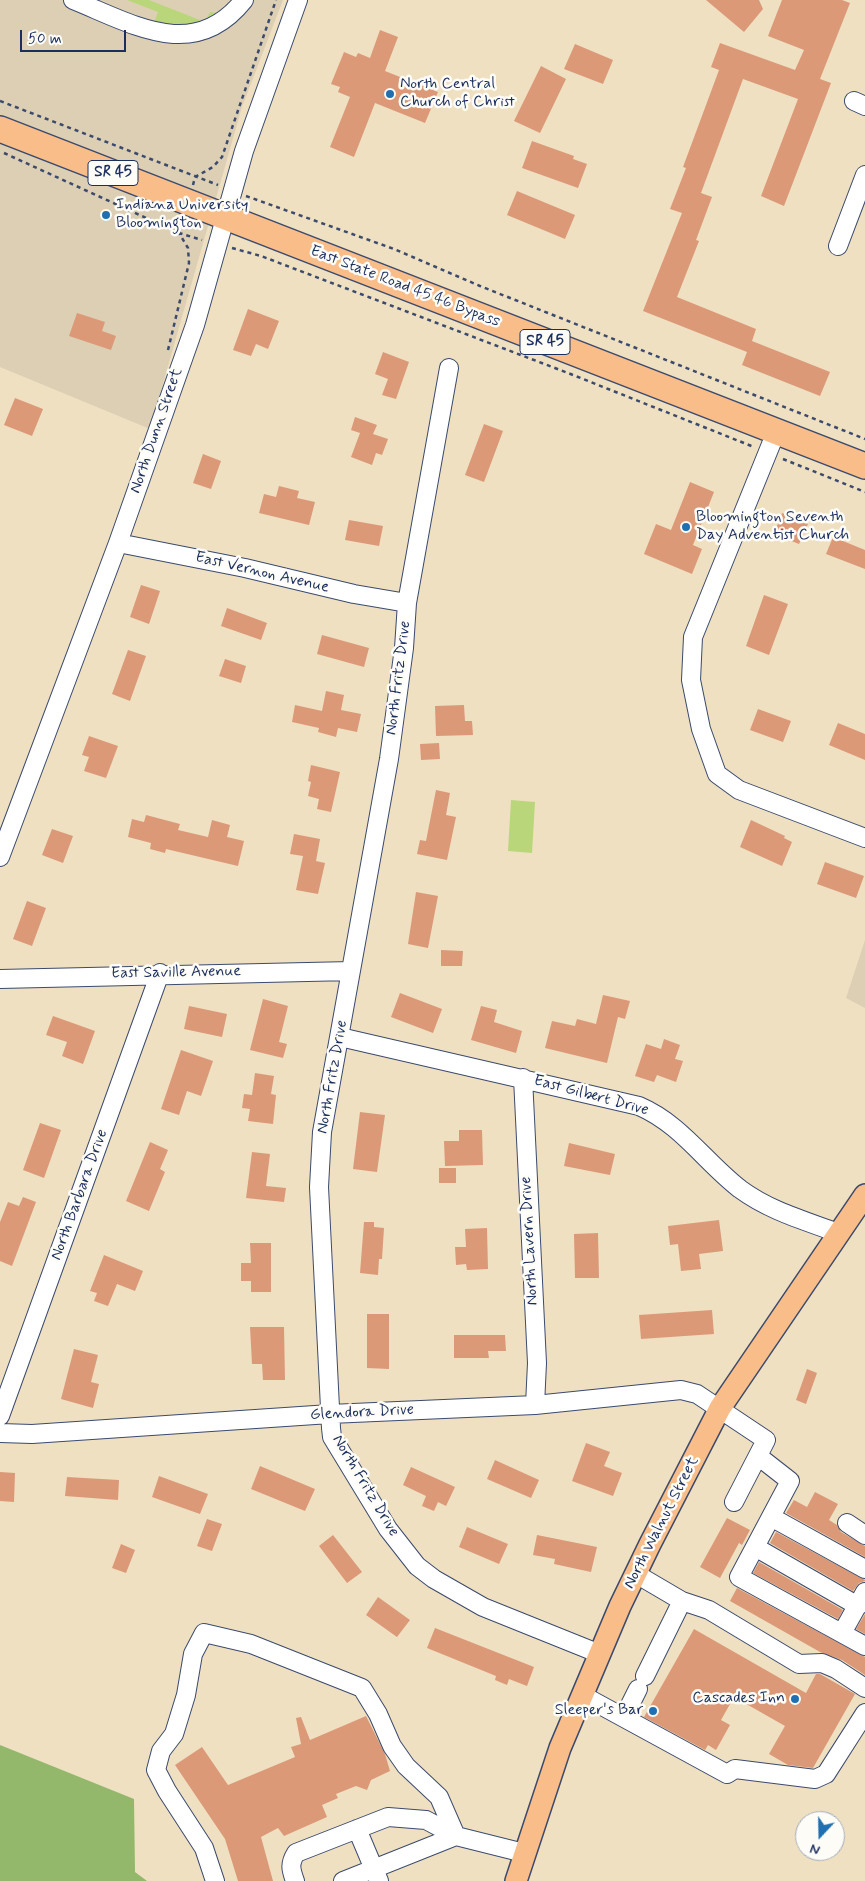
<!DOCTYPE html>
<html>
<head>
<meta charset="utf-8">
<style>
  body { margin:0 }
  #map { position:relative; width:865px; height:1881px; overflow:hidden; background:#efe0c2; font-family:Mynerve,sans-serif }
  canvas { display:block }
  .north { position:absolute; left:795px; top:1811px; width:50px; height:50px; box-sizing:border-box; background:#fdfcf7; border:1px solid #a3aaba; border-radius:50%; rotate:201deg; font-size:14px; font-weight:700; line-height:20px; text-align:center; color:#1b2f5e }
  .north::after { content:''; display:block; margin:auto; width:18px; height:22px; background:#1f6fb2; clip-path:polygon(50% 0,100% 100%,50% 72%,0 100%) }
  .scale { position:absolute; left:20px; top:30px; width:106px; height:22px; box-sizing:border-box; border:2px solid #1b2f5e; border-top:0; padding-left:6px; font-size:15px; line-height:18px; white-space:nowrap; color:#1b2f5e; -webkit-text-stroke:4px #fdfcf7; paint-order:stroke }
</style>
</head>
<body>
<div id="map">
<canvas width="865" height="1881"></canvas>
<div class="north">N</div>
<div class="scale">50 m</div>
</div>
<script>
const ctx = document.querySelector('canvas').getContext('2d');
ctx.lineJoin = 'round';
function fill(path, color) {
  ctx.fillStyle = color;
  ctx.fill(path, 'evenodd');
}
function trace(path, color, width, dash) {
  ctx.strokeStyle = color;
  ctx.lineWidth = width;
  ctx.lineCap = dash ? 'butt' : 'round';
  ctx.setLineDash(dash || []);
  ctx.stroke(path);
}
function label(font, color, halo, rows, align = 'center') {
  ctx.font = font + ' Mynerve,sans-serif';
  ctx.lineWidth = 5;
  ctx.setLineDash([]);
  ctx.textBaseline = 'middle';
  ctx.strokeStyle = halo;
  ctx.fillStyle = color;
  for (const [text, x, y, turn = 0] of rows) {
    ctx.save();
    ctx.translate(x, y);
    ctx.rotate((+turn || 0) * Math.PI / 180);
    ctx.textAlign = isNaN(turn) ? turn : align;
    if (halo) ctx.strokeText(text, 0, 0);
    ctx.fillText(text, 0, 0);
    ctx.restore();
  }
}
fill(new Path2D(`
  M0,0H283L242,107L150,429L0,367Z
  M865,940V1008L846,998Z`), '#ddcfb4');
fill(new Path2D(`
  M127,0H149L205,22L210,12L217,13L219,16C209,32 169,29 154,23L158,12Z
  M511,800L535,802L532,853L508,851Z`), '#bad67b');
fill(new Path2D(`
  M0,1745L134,1799L135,1872L147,1881H0Z`), '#93b76b');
fill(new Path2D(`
  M706,0H759L763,9L744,32Z
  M782,0H842L850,3L820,79L831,83L784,206L761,196L798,99L743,79L701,193L712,197L696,240L699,241L677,297L756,329L752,341L830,372L820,396L742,365L747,352L643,311L682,213L670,209L686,168L683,167L719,70L711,67L720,43L795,70L804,50L768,36Z
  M380,30L398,37L385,71L438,92L425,123L375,103L354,157L330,147L350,97L338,92L340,87L331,84L344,52L356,57L358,53L370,58Z
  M575,44L613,60L603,84L564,69Z
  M541,66L566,79L540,133L514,121Z
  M532,141L574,156L573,159L587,164L578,188L522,168Z
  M517,191L575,215L565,239L507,215Z
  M248,309L279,321L268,349L256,344L251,356L233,350Z
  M77,313L105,322L102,331L116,336L111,350L69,336Z
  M383,352L409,362L396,399L382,395L388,379L375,374Z
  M15,398L43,409L32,436L4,425Z
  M355,417L377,425L373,434L388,439L382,455L376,453L372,465L351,457L360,433L351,430Z
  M484,424L503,431L484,482L465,475Z
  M203,454L221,461L211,489L193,483Z
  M690,482L714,492L693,545L702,549L692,574L644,554L656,524L671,530Z
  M279,486L299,491L297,498L315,502L309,525L259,513L264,494L276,497Z
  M782,513L808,524L799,544L774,534Z
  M349,520L383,526L379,546L345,540Z
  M833,537L865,550V569L826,554Z
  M141,585L160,591L149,624L130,617Z
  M764,595L788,604L769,655L746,646Z
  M227,608L267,623L261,640L221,626Z
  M322,635L369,648L364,667L317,654Z
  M128,650L146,656L130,701L112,694Z
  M225,659L246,666L241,683L219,676Z
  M326,691L344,695L341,710L361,714L357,732L338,728L336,737L318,732L319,728L292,722L295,705L322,711Z
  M464,705L465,721H472L473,735L436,736L435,706Z
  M758,709L791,721L783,742L750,730Z
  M838,723L865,734V760L829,745Z
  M89,736L118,746L106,778L84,771L89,757L82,755Z
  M439,743L440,759L421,760L420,744Z
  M311,765L340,772L331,812L317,809L319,799L308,796L311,782L308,781Z
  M436,790L450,793L446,815L456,817L447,860L417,854L420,840L426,841Z
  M146,815L180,824L178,830L208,837L212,820L230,825L227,837L244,841L238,866L166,849L165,853L150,849L151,843L128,837L132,819L144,822Z
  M751,820L785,836L784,838L792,842L782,866L740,847Z
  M52,829L73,836L63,863L42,855Z
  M294,834L320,839L316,861L325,863L318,894L296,890L303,856L290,854Z
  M825,862L864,876L856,898L817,884Z
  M416,892L438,896L428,948L408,944Z
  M27,901L46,908L32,946L13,939Z
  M441,950L463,951L462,966H441Z
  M400,993L442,1009L433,1033L391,1017Z
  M603,995L630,1001L625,1019L618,1017L607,1063L545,1048L552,1021L575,1026L577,1019L596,1024Z
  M263,999L288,1006L279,1042L287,1044L283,1058L250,1050Z
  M189,1006L227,1014L222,1037L184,1029Z
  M481,1006L497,1010L494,1022L522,1031L516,1053L471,1040Z
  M53,1016L95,1031L83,1064L62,1056L67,1042L46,1035Z
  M664,1039L680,1045L675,1059L683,1061L676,1082L657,1075L654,1082L635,1076L646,1044L661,1049Z
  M181,1050L213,1061L201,1096L187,1091L179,1115L161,1109Z
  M255,1073L274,1076L271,1094L276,1095L273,1124L248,1121L250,1109L242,1108L244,1094L252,1095Z
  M360,1112L385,1115L377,1172L353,1169Z
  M40,1123L61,1130L44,1178L23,1170Z
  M459,1130H482L483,1165L445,1166L444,1141H459Z
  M150,1142L168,1150L160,1169L165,1172L149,1211L126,1201Z
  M569,1143L615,1154L610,1175L564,1166Z
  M252,1152L270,1154L266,1186L286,1188L284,1202L246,1198Z
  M439,1168H456V1183H439Z
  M23,1197L36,1202L12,1266L0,1261V1222L8,1202L19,1206Z
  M719,1220L723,1251L699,1254L701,1269L681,1271L678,1244L670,1245L668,1226Z
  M364,1222H374V1227L384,1228L382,1259H379L378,1275L360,1273Z
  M487,1228L488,1269L467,1270L466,1264L456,1265L455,1247H466L465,1229Z
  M598,1233L599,1278H575L574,1234Z
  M250,1243H271V1292H251V1281H241V1263H251Z
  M104,1255L143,1271L135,1291L117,1284L108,1306L94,1301L97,1293L90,1291Z
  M712,1310L714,1334L641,1339L639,1315Z
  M367,1314H389V1369L367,1368Z
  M250,1327H284L285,1380H263L262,1364H252Z
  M454,1335H505L506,1351H488L489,1358H454Z
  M74,1349L98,1355L91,1382L99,1384L93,1408L61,1399Z
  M807,1369L817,1373L806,1404L796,1400Z
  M586,1443L610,1452L604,1466L622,1473L613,1496L572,1481Z
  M495,1460L539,1480L531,1498L487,1479Z
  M260,1466L315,1489L305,1511L251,1489Z
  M411,1467L455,1487L446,1506L438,1502L434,1511L422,1506L426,1496L403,1485Z
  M0,1472L15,1473L14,1502L0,1501Z
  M159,1476L208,1494L200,1514L152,1497Z
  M67,1477L119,1480L118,1500L65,1496Z
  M815,1492L838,1504L829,1520L837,1525L841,1532L865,1546V1557L786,1513L794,1500L807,1507Z
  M727,1518L750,1530L742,1545L739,1543L720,1578L700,1567Z
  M207,1519L222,1524L212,1551L197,1546Z
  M467,1527L508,1544L499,1564L459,1547Z
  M776,1532L865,1580V1581L859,1583L853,1591L770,1543Z
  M333,1535L362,1572L347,1583L319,1546Z
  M537,1535L597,1547L591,1572L554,1564L555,1559L533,1555Z
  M121,1544L135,1550L126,1573L112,1568Z
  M759,1562L843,1610L838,1619L753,1573Z
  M737,1588L865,1657V1675L842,1660L820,1652L730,1601Z
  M378,1597L410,1620L397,1637L366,1615Z
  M865,1614V1634L856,1629Z
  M435,1628L534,1667L527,1686L509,1679L507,1685L495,1680L496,1676L427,1648Z
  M694,1629L806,1693L816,1674H820L855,1694L813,1768L788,1765L769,1754L785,1726L734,1697L721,1720L730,1725L716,1750L708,1745L705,1750L644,1717Z
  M366,1716L385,1754L390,1771L371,1780L367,1790L356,1786L336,1794L338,1798L322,1805L327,1817L284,1836L278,1828L261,1837L273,1881H238L225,1839L175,1765L202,1747L228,1785L295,1757L291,1747L301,1744L296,1718L301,1717L310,1740Z`), '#db9978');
const minor = new Path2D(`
  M73,0C133,24 194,63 244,0
  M854,101L865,106
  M838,246L865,175
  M449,368L407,603L404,648L389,759L322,1132L319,1187L331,1428L332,1437L388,1529L417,1566L434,1579L483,1607L600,1654
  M776,432L693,637L691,680L701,729L717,774L739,790L865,838
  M118,543L245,568L354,594L407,603
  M0,857L118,543L195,325L244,151L298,0
  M0,979L351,971
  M340,1037L639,1106C681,1124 705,1162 740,1189C770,1211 803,1220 838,1233
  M523,1078L537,1363L535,1405
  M0,1416L160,973
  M0,1433L32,1434L330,1414L535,1405L681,1390L697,1394L766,1440L734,1502
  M758,1456L790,1481L739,1577L865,1646
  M771,1517L865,1569
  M847,1523L865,1535
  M755,1547L858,1606
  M636,1574L682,1601L709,1610L799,1664L822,1663L836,1669L865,1688
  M842,1633L865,1592
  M645,1676L682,1601
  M582,1695L727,1774L735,1769L815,1779L826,1774L865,1713
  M624,1717L638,1689
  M357,1829L379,1881
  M215,1881L204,1848L167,1791L156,1770L161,1751L174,1734L186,1695L193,1654L204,1633L251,1644L362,1688L378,1714L392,1746L406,1766L439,1797L456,1836L343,1881
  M295,1881C291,1870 289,1864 296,1853L388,1817L426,1820L456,1836L524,1853`);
const major = new Path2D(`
  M516,1881L560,1748L620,1606L650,1544L720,1408L865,1195`);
const highway = new Path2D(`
  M0,129L865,466`);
trace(minor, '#3b4a6d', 20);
trace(major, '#3b4a6d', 24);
trace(highway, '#3b4a6d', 28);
trace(new Path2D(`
  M0,101L218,185
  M4,153L179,233L202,240
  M193,185L195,177L213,167L222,157L276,0
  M246,196L394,249L480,286L865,439
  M232,248L261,256L568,373L754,447
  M168,350L189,263L188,248L179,233L182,221
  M783,459L865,492`), '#3b4a6d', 2.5, [4, 4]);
trace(minor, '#fff', 18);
trace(major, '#f8bd88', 21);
trace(highway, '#f8bd88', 25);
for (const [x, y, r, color] of [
  [390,94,5,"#1f6fb2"],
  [106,215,5,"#1f6fb2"],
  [686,527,5,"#1f6fb2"],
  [795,1699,5,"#1f6fb2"],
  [653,1711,5,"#1f6fb2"]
]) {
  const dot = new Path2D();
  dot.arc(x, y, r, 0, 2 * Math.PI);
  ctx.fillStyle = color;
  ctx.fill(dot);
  trace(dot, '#fdfcf7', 2);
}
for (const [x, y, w] of [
  [113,173,50],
  [545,342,50]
]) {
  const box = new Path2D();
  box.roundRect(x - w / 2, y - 12.5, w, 25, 4);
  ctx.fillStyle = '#fdfcf7';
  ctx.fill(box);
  trace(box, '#1b2f5e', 1);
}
label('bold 15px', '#1b2f5e', null, [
  ["SR 45",113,173],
  ["SR 45",545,342]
]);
label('16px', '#1b2f5e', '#fdfcf7', [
  ["North Central",400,85],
  ["Church of Christ",400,103],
  ["Indiana University",116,206],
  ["Bloomington",116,224],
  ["Bloomington Seventh",696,518],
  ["Day Adventist Church",696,536],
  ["Cascades Inn",785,1699,"right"],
  ["Sleeper's Bar",643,1711,"right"]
], 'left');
label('16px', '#1b2f5e', '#fdfcf7', [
  ["East State Road 45 46 Bypass",405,287,21],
  ["North Dunn Street",157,431,-71],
  ["East Vernon Avenue",262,573,13],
  ["North Fritz Drive",399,678,-83],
  ["East Saville Avenue",176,973,-1],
  ["North Fritz Drive",333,1077,-80],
  ["East Gilbert Drive",591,1096,15],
  ["North Barbara Drive",80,1195,-70],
  ["North Lavern Drive",530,1241,-93],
  ["Glendora Drive",362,1413,-3],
  ["North Fritz Drive",365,1486,59],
  ["North Walnut Street",662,1523,-63]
]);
</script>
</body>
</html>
